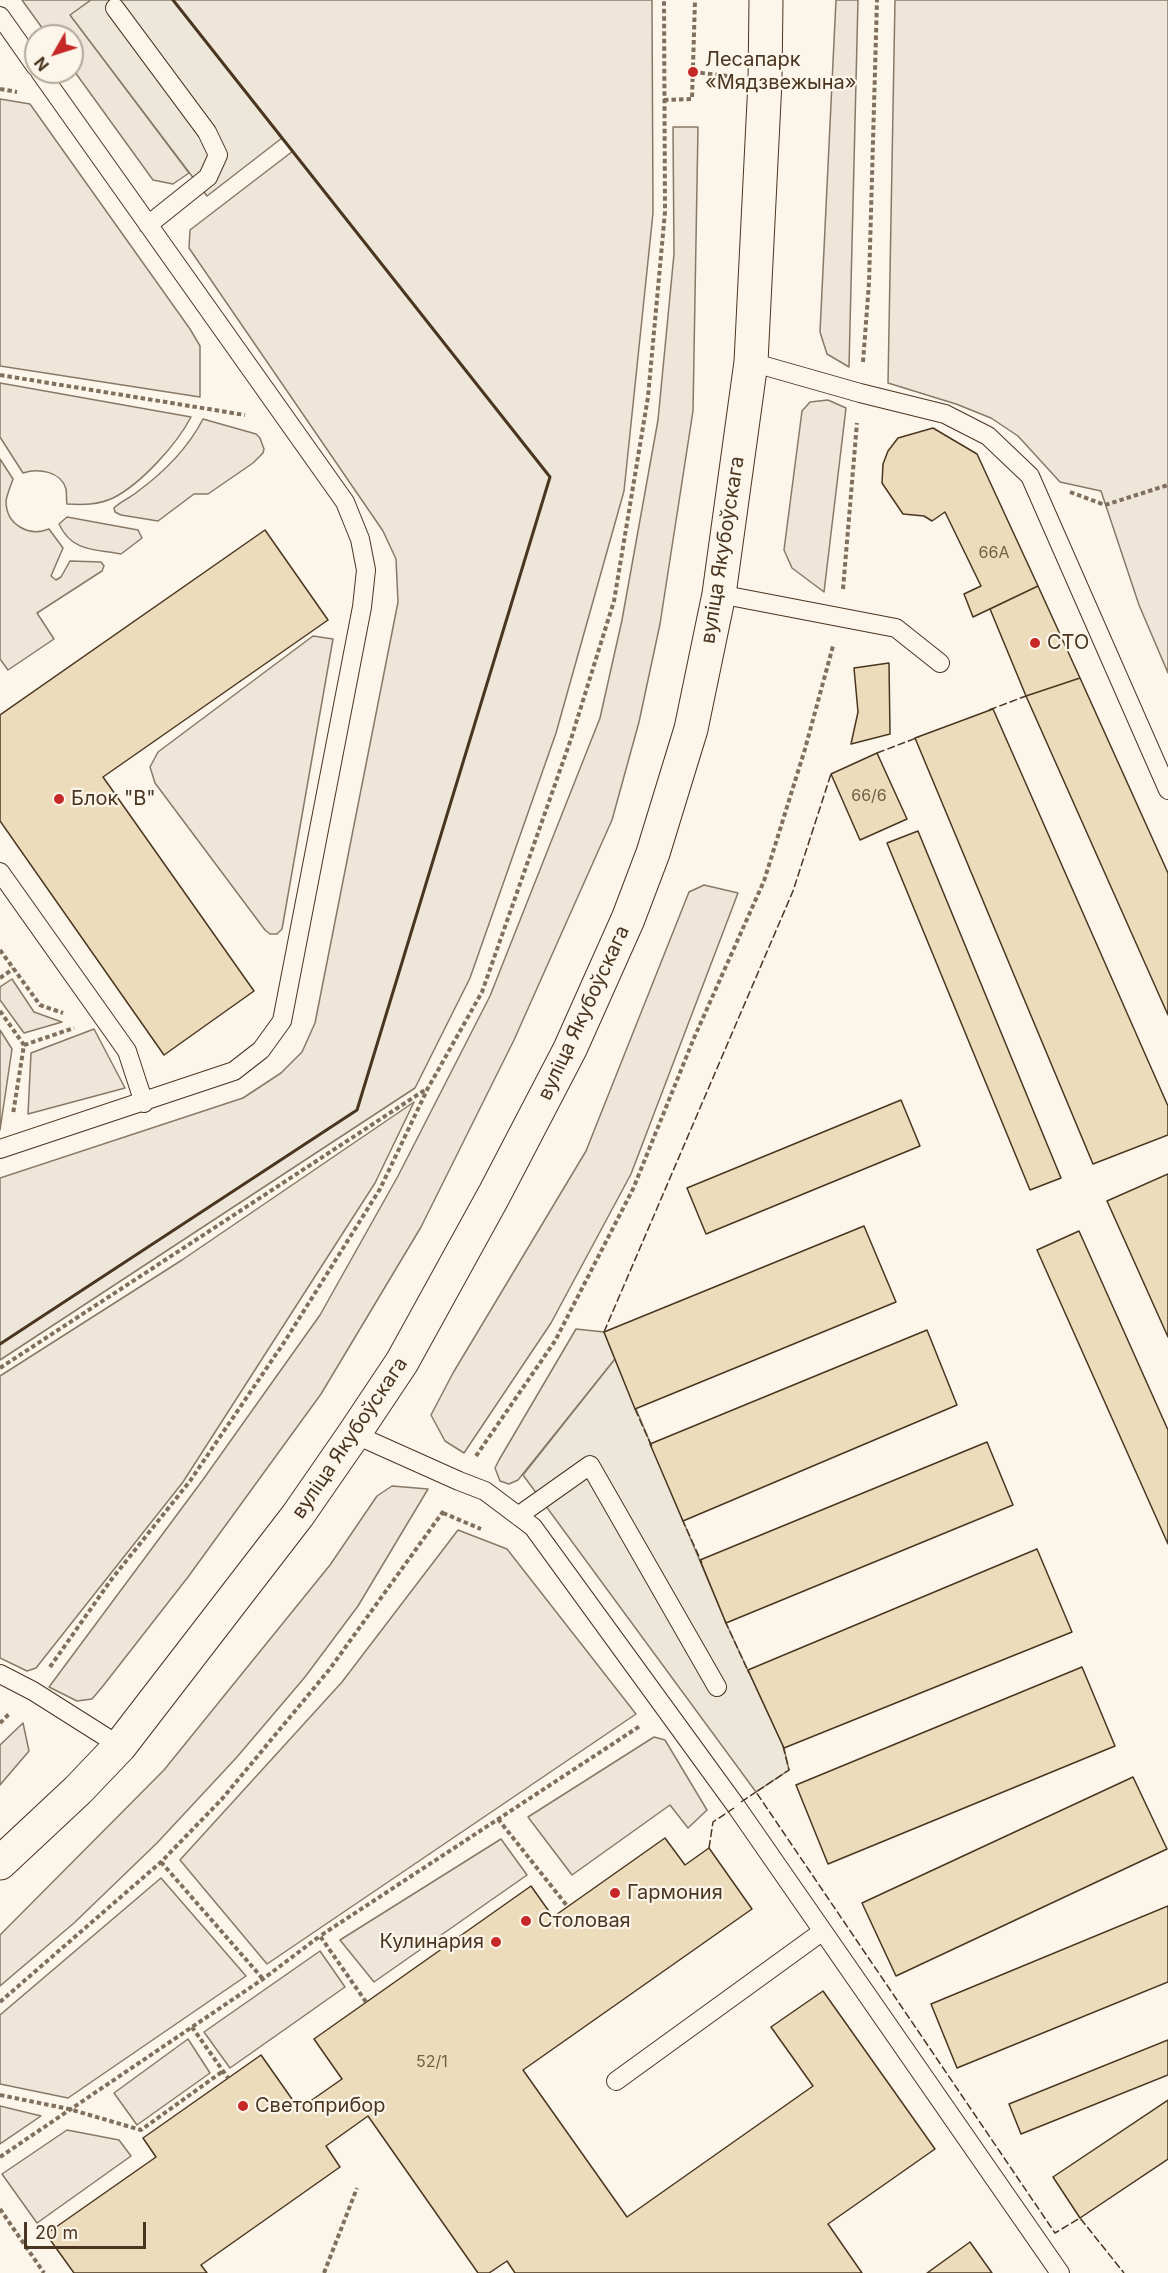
<!DOCTYPE html>
<html>
<head>
<meta charset="utf-8">
<style>
  body { margin:0 }
  #map { position:relative; width:1168px; height:2273px; overflow:hidden; background:#fbf6e9; font-family:Inter,sans-serif }
  canvas { display:block }
  .north { position:absolute; left:24px; top:24px; width:60px; height:60px; box-sizing:border-box; background:#fbf6e9; border:2px solid #b4a999; border-radius:50%; rotate:231deg; font-size:16px; font-weight:700; line-height:24px; text-align:center; color:#4a3520 }
  .north::after { content:''; display:block; margin:auto; width:21px; height:27px; background:#c62828; clip-path:polygon(50% 0,100% 100%,50% 72%,0 100%) }
  .scale { position:absolute; left:24px; top:2222px; width:122px; height:27px; box-sizing:border-box; border:3px solid #4a3520; border-top:0; padding-left:8px; font-size:18px; line-height:21px; white-space:nowrap; color:#4a3520; -webkit-text-stroke:4px #fbf6e9; paint-order:stroke }
</style>
</head>
<body>
<div id="map">
<canvas width="1168" height="2273"></canvas>
<div class="north">N</div>
<div class="scale">20 m</div>
</div>
<script>
const ctx = document.querySelector('canvas').getContext('2d');
ctx.lineJoin = 'round';
function fill(path, color) {
  ctx.fillStyle = color;
  ctx.fill(path, 'evenodd');
}
function trace(path, color, width, dash) {
  ctx.strokeStyle = color;
  ctx.lineWidth = width;
  ctx.lineCap = dash ? 'butt' : 'round';
  ctx.setLineDash(dash || []);
  ctx.stroke(path);
}
function label(font, color, halo, rows, align = 'center') {
  ctx.font = font + ' Inter,sans-serif';
  ctx.lineWidth = 4.5;
  ctx.setLineDash([]);
  ctx.textBaseline = 'middle';
  ctx.strokeStyle = halo;
  ctx.fillStyle = color;
  for (const [text, x, y, turn = 0] of rows) {
    ctx.save();
    ctx.translate(x, y);
    ctx.rotate((+turn || 0) * Math.PI / 180);
    ctx.textAlign = isNaN(turn) ? turn : align;
    if (halo) ctx.strokeText(text, 0, 0);
    ctx.fillText(text, 0, 0);
    ctx.restore();
  }
}
const green = new Path2D(`
  M22,0H91L71,16L189,173L173,184L153,180L72,68V36H48Z
  M173,0H652L653,213L624,491L556,733L470,978L415,1088L0,1360V1178L243,1098L281,1073L302,1052L315,1023L398,602L396,559L383,531L189,248L190,230L293,151Z
  M836,0H858L849,367L827,354L820,332Z
  M895,0H1168V673L1139,605L1101,491L1060,482L1018,436L991,418L956,404L888,383Z
  M0,99L30,104L190,329L200,346V397L0,366Z
  M673,127H698L693,411L660,624L639,722L612,820L514,1040L421,1227L321,1394L188,1577L103,1686L92,1699L77,1701L49,1687L202,1481L320,1315L398,1176L490,996L600,718L622,620L658,420L674,254Z
  M0,383L191,417C177,444 141,484 113,498C98,505 83,505 67,504C66,500 67,494 66,489C61,471 38,468 23,473L0,437Z
  M828,400L846,408L824,592L792,568L784,550L802,411L810,402Z
  M203,419L256,434L260,438L264,449L263,453L253,463L208,494H194L158,521L121,515L115,512L114,508C121,501 130,498 137,492C163,473 188,448 203,419Z
  M0,459L13,479C11,485 7,494 6,501C6,525 29,537 49,529L63,548L51,576L56,580L61,577L70,561L101,562L104,566L102,571L37,613L54,639L8,670L0,659Z
  M67,517L138,530L142,538L121,554C94,549 72,552 59,524Z
  M313,636L333,639L282,929L277,934H270L265,930L155,783L150,767L158,752Z
  M704,885L738,893L631,1174L551,1323L464,1453L445,1441L431,1415L453,1373L586,1151L689,892Z
  M12,979L34,1012L62,1022L24,1033L0,1000V987Z
  M94,1029L125,1088L28,1114L31,1053Z
  M0,1030L12,1049L0,1130Z
  M414,1102L375,1183L183,1482L36,1668L27,1671L0,1658V1376L182,1260Z
  M576,1329L604,1332L615,1359L518,1480L509,1484L500,1481L495,1468L499,1460Z
  M392,1486L428,1489L358,1606L305,1677L237,1757L157,1843L74,1923L0,1986V1935L164,1770L330,1565L377,1496Z
  M458,1530L507,1549L636,1714L267,1964L180,1860L342,1682Z
  M23,1723L29,1751L0,1785V1745Z
  M654,1737L665,1740L707,1810L688,1828L670,1805L572,1875L528,1817Z
  M501,1839L527,1875L374,1982L340,1940Z
  M161,1878L246,1976L68,2098L0,2084V2015Z
  M320,1951L345,1987L230,2068L204,2032Z
  M188,2039L210,2073L137,2125L114,2093Z
  M0,2106L41,2116L0,2144Z
  M67,2130L119,2140L131,2156L37,2223L2,2174Z`);
fill(green, '#ede6d9');
trace(green, '#887966', 1.5);
const parking = new Path2D(`
  M91,0H173L282,138L207,196L70,15Z
  M615,1359L726,1623L784,1748L789,1770L756,1792L523,1475Z`);
fill(parking, '#ede7d9');
trace(parking, '#887966', 1.5);
const building = new Path2D(`
  M933,428L977,454L1038,586L973,617L964,594L981,586L945,512L932,521L924,516L903,514L882,483L883,464L888,451L898,438Z
  M265,530L328,620L103,777L254,991L164,1055L0,821V715Z
  M1038,586L1080,678L1026,696L990,609Z
  M889,663L890,734L851,744L858,712L854,668Z
  M1080,678L1168,873V1015L1026,696Z
  M993,709L1168,1106V1135L1093,1164L915,738Z
  M877,753L907,819L860,840L831,774Z
  M918,831L1061,1178L1030,1190L887,843Z
  M901,1100L920,1146L706,1234L687,1188Z
  M1168,1174V1337L1107,1201Z
  M864,1226L896,1302L635,1409L604,1332Z
  M1079,1231L1168,1430V1544L1037,1250Z
  M927,1330L957,1405L683,1521L650,1444Z
  M987,1442L1013,1505L726,1623L700,1560Z
  M1037,1549L1072,1632L784,1748L748,1670Z
  M1082,1667L1115,1746L828,1864L796,1785Z
  M1133,1777L1167,1849L896,1976L862,1903Z
  M665,1838L685,1865L709,1848L752,1909L523,2070L627,2217L813,2086L771,2027L823,1991L935,2149L828,2224L862,2273H515L507,2261L489,2273H478L368,2116L326,2146L340,2167L201,2265L207,2273H74L46,2234L156,2157L143,2138L261,2055L299,2109L342,2079L314,2039L531,1886L553,1917Z
  M1168,1906V1982L957,2068L931,2004Z
  M1168,2040V2075L1021,2134L1009,2104Z
  M1168,2100V2159L1080,2218L1053,2177Z
  M970,2242L992,2273H927Z`);
fill(building, '#ecdcbc');
trace(building, '#4a3520', 1.5);
const service = new Path2D(`
  M115,8L207,132L218,155L208,177L148,225
  M0,16L36,67
  M751,362L860,393L945,414L988,436L1030,476L1168,790
  M719,594L896,628L940,663
  M0,872L127,1051L144,1103
  M0,1149L234,1071L261,1050L282,1021L362,607L366,570L360,539L345,502L40,72
  M354,1434L459,1481L485,1491L533,1527L736,1806L1060,2273
  M518,1516L590,1465L717,1687
  M0,1674L33,1691L120,1746
  M616,2081L823,1931`);
const secondary = new Path2D(`
  M0,1863L78,1790L120,1746L298,1515L354,1434L402,1362L494,1195L570,1049L628,919L653,853L691,729L719,594L751,362L765,81L766,0`);
trace(service, '#4a3520', 20);
trace(secondary, '#4a3520', 35);
trace(new Path2D(`
  M693,72L728,76
  M0,89L17,92
  M664,100L692,99L695,0
  M863,362L869,283L877,0
  M0,375L245,415
  M1070,492L1105,505L1168,485
  M843,589L857,423
  M0,950L40,1005L63,1013
  M0,978L13,969
  M0,1011L24,1045L13,1114
  M24,1045L74,1028
  M0,1368L428,1088
  M476,1456L555,1341L633,1189L694,1038L764,881L805,749L833,646
  M443,1513L481,1529
  M50,1667L111,1580L190,1481L285,1341L380,1189L428,1088L482,992L571,739L614,601L648,397L665,212L664,0
  M0,1723L10,1713
  M498,1819L568,1907
  M161,1862L263,1979
  M0,2002L161,1862L222,1799L329,1670L445,1509
  M366,2002L320,1936L640,1726
  M192,2027L228,2078
  M0,2095L69,2109L141,2130L223,2071
  M0,2157L263,1979L320,1936
  M0,2209L44,2273
  M324,2273L357,2188`), '#7f6f5c', 4, [4.5, 3]);
trace(service, '#fbf6e9', 18);
trace(secondary, '#fbf6e9', 33);
trace(new Path2D(`
  M989,710L1026,696
  M877,753L919,737
  M604,1332L793,891L831,774
  M635,1409L652,1447
  M682,1519L702,1563
  M725,1621L749,1673
  M783,1746L789,1770L756,1792L1055,2233L1080,2218L1124,2273
  M741,1802L756,1792
  M709,1848L713,1822L734,1808`), '#4a3520', 1.5, [8, 3]);
trace(new Path2D(`
  M0,1344L357,1110L550,477L173,0`), '#4a3520', 3);
for (const [x, y, r, color] of [
  [693,72,6,"#c62828"],
  [1035,643,6,"#c62828"],
  [59,799,6,"#c62828"],
  [615,1893,6,"#c62828"],
  [526,1921,6,"#c62828"],
  [496,1942,6,"#c62828"],
  [243,2106,6,"#c62828"]
]) {
  const dot = new Path2D();
  dot.arc(x, y, r, 0, 2 * Math.PI);
  ctx.fillStyle = color;
  ctx.fill(dot);
  trace(dot, '#fbf6e9', 2);
}
label('16px', '#725f47', null, [
  ["66А",994,553],
  ["66/6",869,796],
  ["52/1",432,2062]
]);
label('20px', '#4a3520', '#fbf6e9', [
  ["Лесапарк",705,60],
  ["«Мядзвежына»",705,83],
  ["СТО",1047,643],
  ["Блок \"В\"",71,799],
  ["Гармония",627,1893],
  ["Cтоловая",538,1921],
  ["Кулинария",484,1942,"right"],
  ["Светоприбор",255,2106]
], 'left');
label('20px', '#4a3520', '#fbf6e9', [
  ["вуліца Якубоўскага",723,550,-81],
  ["вуліца Якубоўскага",584,1013,-65],
  ["вуліца Якубоўскага",350,1438,-56]
]);
</script>
</body>
</html>
